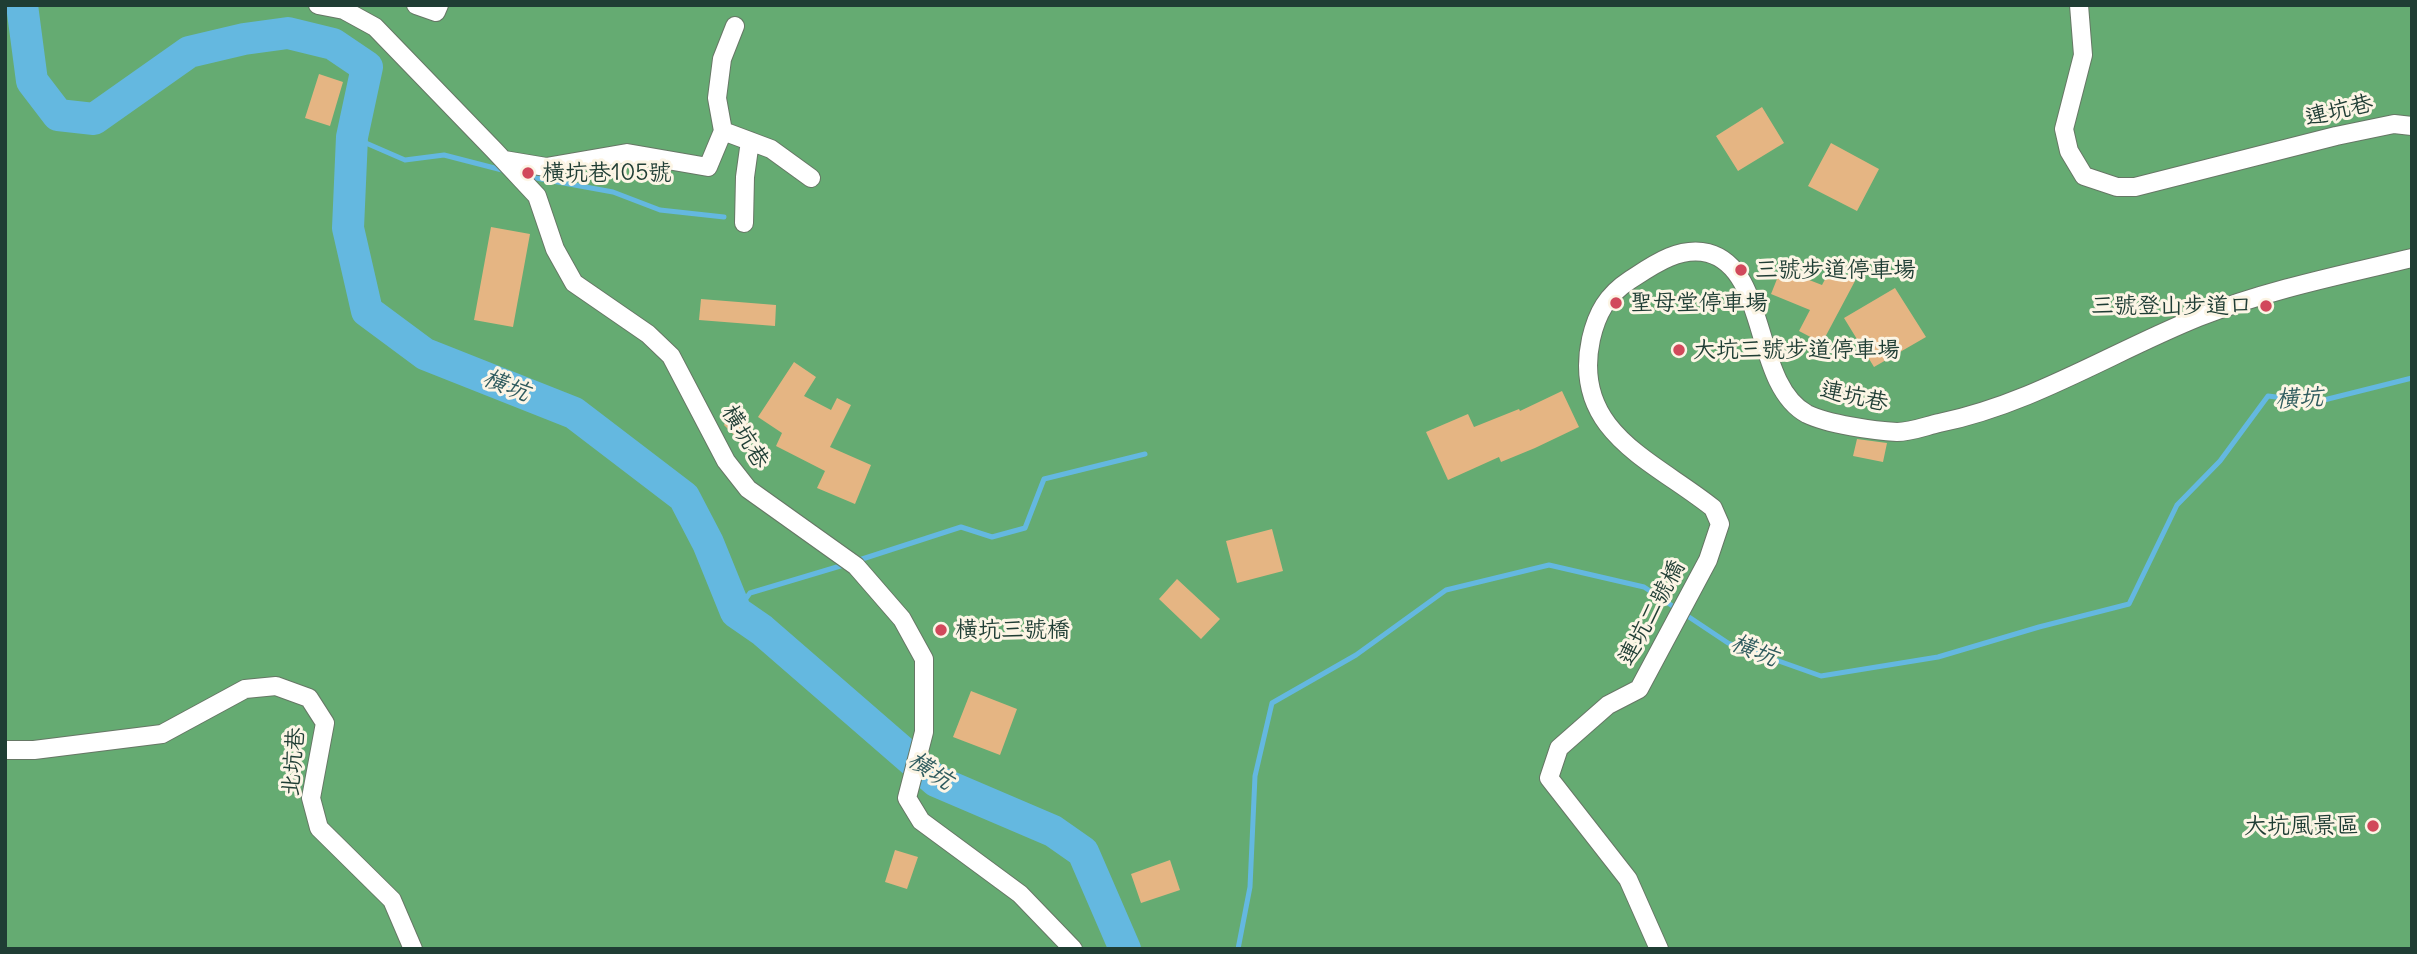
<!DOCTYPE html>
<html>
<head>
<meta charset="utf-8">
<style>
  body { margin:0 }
  #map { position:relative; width:2417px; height:954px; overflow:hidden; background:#e9e2c0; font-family:Delius,sans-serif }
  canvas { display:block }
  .frame { position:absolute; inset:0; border:7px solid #1f3d34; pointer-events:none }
</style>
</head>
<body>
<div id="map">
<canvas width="2417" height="954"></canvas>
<div class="frame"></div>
</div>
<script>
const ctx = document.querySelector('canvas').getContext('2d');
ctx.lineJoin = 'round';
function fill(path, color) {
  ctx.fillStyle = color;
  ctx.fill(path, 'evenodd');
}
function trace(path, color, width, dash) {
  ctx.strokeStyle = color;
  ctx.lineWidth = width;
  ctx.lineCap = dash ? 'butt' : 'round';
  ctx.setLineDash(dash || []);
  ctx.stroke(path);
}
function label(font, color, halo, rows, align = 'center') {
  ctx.font = font + ' Delius,"LXGW WenKai TC",sans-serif';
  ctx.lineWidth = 6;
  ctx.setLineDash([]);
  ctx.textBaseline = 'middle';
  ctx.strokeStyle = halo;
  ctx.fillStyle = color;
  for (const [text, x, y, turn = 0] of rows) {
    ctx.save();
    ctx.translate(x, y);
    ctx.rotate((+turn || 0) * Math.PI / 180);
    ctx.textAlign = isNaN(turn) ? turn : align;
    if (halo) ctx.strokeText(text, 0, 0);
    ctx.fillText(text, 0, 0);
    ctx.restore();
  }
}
fill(new Path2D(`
  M5,5H2412V949H5Z`), '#65ab72');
trace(new Path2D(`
  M352,137L405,160L444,155L506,171
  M525,176L613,192L660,210L724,217
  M856,561L961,527L992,537L1025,528L1044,479L1145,454
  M736,612L750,593L847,564
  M1238,949L1250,887L1255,776L1272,703L1356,655L1446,590L1549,565L1644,587L1728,643L1821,676L1938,657L2039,627L2129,604L2177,505L2220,461L2268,396L2316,402L2412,378`), '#64b8e0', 5);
trace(new Path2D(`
  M22,5L32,81L58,115L94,119L189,52L244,39L288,33L333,44L367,67L352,137L348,228L367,311L425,354L574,413L684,497L708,543L736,612L762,630L936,781L1053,831L1083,852L1125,949`), '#64b8e0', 32);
fill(new Path2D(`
  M319,74L343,82L330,126L305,118Z
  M1762,107L1784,143L1738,171L1716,136Z
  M1831,143L1879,169L1857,211L1808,186Z
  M491,227L530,234L513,327L474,320Z
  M1831,268L1855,281L1822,343L1799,331L1810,310L1771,294L1781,269L1822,285Z
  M1895,288L1926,337L1874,367L1844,318Z
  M701,299L776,305L775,326L699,320Z
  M794,362L816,377L804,396L831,410L837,398L851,405L830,447L871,465L855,504L817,488L825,471L776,446L782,433L758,417Z
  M1562,391L1579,427L1535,448L1501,462L1499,457L1448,480L1426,432L1468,414L1474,427L1519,409L1520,411Z
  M730,414L749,424L740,441L724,425Z
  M1857,439L1887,443L1883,462L1853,456Z
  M1272,529L1283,571L1237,583L1226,541Z
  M1177,579L1220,619L1201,639L1159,599Z
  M971,691L1017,709L1000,755L953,737Z
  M895,850L918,857L907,889L885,882Z
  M1170,860L1180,890L1141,903L1131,874Z`), '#e5b583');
const minor = new Path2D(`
  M318,5L344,10L375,27L494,150L537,196L555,249L574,283L648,334L671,356L726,461L748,489L856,566L902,619L924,659V732L907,798L921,821L1020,894L1073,949
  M416,5L436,12L439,5
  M2079,5L2083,55L2064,129L2069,151L2084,176L2117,187H2135L2336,136L2394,124L2412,126
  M723,131L771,149L811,178
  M504,160L546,167L627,153L708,167L723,131L717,98L722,59L735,26
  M744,223L745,177L750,141
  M5,750H34L162,734L245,689L276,686L309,698L325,723L311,798L319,828L392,900L413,949
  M1659,949L1628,879L1549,778L1559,748L1608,705L1639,689L1708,560L1720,524L1713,508C1653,460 1571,432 1591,339C1597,313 1607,295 1630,280C1653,265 1679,246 1708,253C1769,269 1752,384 1807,414C1827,424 1875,431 1897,432C1911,432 1926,426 1939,423C2032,404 2112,352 2199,317C2267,290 2341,275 2412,258`);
trace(minor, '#667765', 20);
trace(minor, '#fff', 18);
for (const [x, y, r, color] of [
  [528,173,7,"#d1495b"],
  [1741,270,7,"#d1495b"],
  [1616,303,7,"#d1495b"],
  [2266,306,7,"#d1495b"],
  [1679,350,7,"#d1495b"],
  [941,630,7,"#d1495b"],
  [2373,826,7,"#d1495b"]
]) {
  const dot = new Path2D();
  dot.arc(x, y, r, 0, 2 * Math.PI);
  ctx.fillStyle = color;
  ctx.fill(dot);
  trace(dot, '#fcf5e5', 2.5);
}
label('23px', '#1f3d34', '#fcf5e5', [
  ["連坑巷",2339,111,-13],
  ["連坑巷",1854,397,12],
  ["橫坑巷",745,437,59],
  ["連坑二號橋",1652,613,-62],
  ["北坑巷",294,762,-85]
]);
label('23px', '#1f3d34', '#fcf5e5', [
  ["橫坑巷105號",542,173],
  ["三號步道停車場",1755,270],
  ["聖母堂停車場",1630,303],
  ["三號登山步道口",2252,306,"right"],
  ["大坑三號步道停車場",1693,350],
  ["橫坑三號橋",955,630],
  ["大坑風景區",2359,826,"right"]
], 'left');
label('italic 24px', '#305c5f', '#fcf5e5', [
  ["橫坑",506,386,22],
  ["橫坑",2299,399,-2],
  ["橫坑",1754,651,22],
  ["橫坑",930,771,34]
]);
</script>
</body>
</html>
